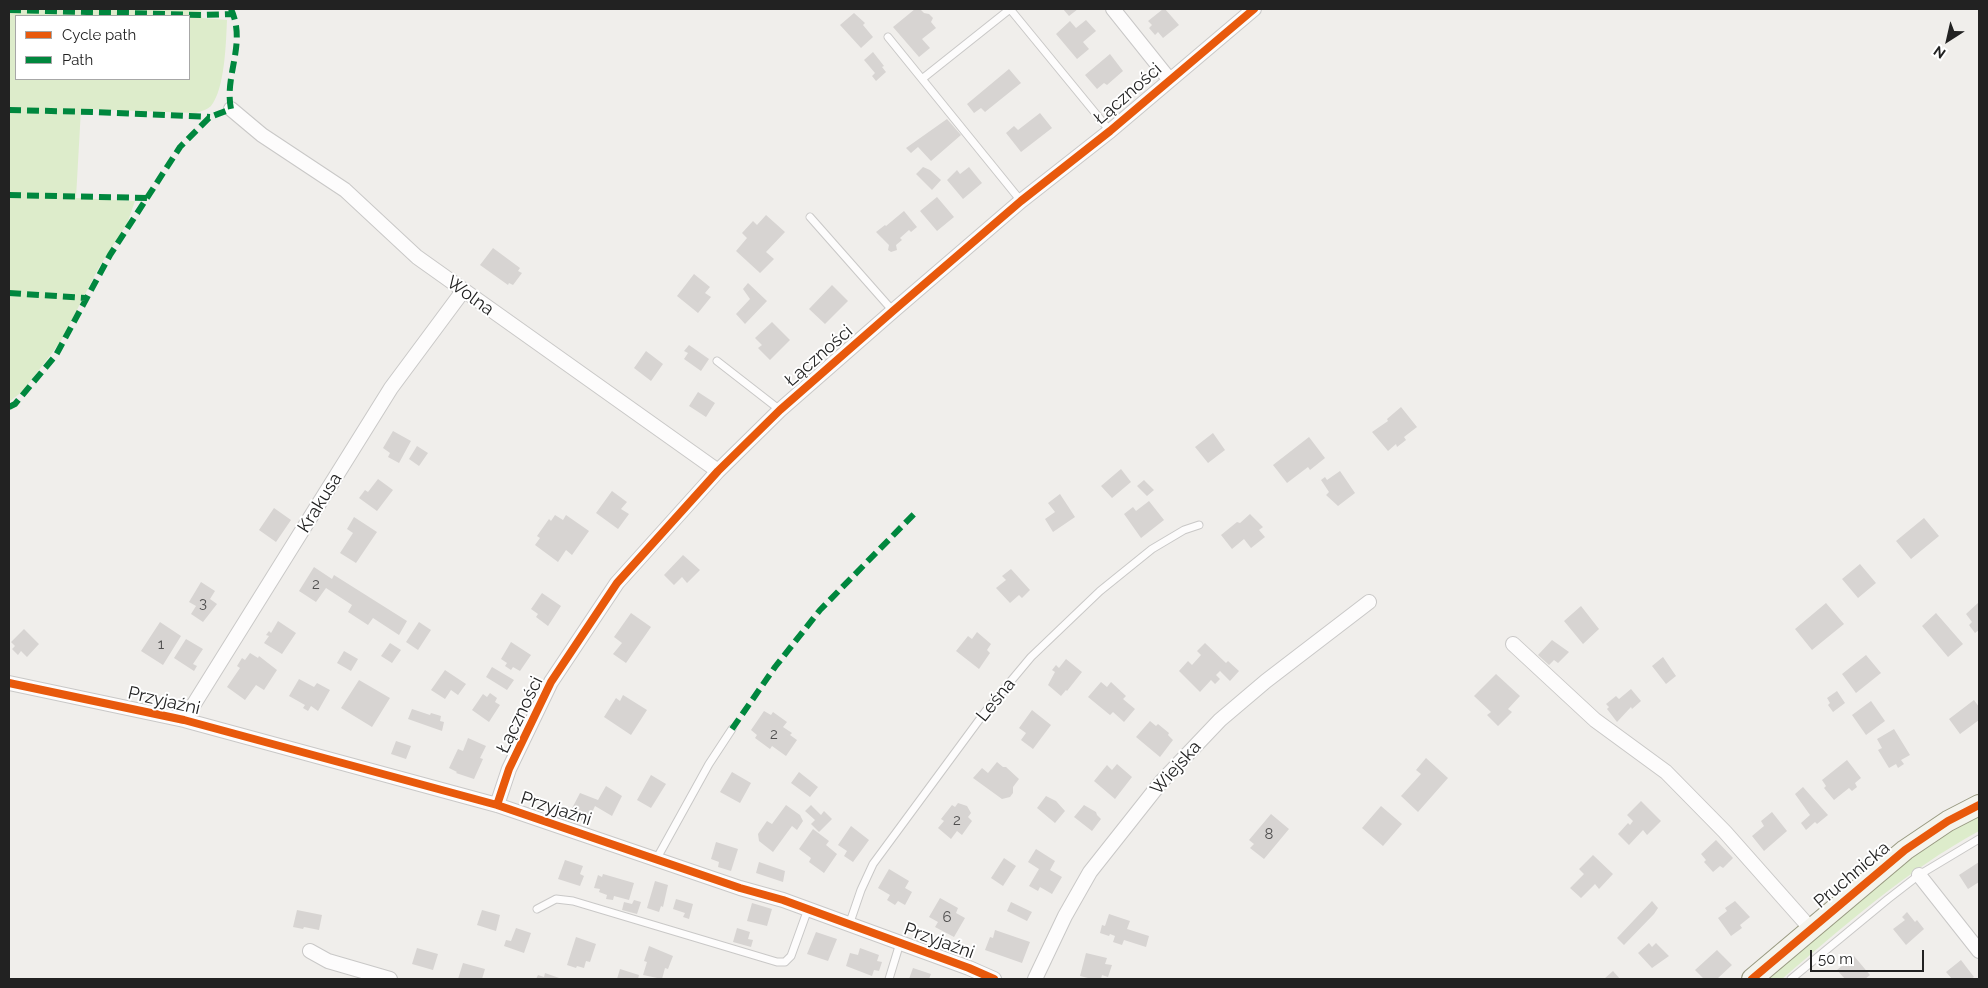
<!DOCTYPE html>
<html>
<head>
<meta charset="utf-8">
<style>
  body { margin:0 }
  #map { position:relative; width:1988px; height:988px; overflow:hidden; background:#f0eeeb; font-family:Raleway,sans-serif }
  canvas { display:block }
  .frame { position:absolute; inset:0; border:10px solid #222; pointer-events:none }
  .legend { position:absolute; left:15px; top:15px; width:175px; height:65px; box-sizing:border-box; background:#fff; border:1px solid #a7a7a7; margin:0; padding:6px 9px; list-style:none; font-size:15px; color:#222 }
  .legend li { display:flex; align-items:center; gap:10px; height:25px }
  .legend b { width:25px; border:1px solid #a7a7a7 }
  .north { position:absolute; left:1923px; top:15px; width:50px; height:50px; -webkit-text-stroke:4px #fff; paint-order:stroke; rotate:215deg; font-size:14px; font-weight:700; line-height:20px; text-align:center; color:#222 }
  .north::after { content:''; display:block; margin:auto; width:18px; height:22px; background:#222; clip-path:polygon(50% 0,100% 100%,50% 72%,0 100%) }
  .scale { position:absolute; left:1810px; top:950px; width:114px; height:22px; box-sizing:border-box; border:2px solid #222; border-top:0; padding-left:6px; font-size:15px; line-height:18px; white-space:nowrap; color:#222; -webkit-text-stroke:4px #fff; paint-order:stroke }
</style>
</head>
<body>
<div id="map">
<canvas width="1988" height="988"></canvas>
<div class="frame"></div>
<ul class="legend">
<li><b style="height:6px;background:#e8590c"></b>Cycle path</li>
<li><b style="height:6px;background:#00873e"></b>Path</li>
</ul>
<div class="north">N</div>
<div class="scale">50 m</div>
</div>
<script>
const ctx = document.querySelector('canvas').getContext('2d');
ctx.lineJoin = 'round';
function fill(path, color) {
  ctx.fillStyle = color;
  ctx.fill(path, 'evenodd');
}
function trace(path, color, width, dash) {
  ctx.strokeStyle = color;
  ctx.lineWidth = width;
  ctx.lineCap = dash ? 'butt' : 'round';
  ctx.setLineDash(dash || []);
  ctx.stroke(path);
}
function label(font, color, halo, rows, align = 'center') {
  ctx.font = font + ' Raleway,sans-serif';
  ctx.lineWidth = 4;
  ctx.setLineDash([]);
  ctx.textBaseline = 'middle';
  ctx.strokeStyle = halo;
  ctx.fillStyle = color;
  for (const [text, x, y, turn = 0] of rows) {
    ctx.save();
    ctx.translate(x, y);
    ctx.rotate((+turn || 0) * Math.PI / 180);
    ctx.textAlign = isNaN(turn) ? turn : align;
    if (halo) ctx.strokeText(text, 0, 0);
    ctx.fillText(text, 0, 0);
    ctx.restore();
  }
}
fill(new Path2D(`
  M9,9H201L202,18L227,20C226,42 225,89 211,106C207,110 201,111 196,113L81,109L76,198L135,201L127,224L99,267L61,341L23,391L9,402ZM16,16H189V79H16Z
  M1979,813V831C1907,870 1844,926 1782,979H1766C1835,921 1901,859 1979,813Z`), '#ddeccb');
fill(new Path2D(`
  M915,9H920L924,13L929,14L933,18L931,22L936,28L922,39L930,48L919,57L893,27Z
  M1063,9H1078L1069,16Z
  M1163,9H1165L1179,25L1163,38L1158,32L1155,35L1149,28L1152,25L1148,21Z
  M854,13L865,23L863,25L873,37L861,48L840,25Z
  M1086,20L1096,31L1083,42L1089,49L1077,59L1056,34L1070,21L1076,28Z
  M873,52L884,66L882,67L886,72L876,81L872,76L875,73L864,60Z
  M1110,54L1123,71L1107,85L1104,83L1097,89L1085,75Z
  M1009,69L1021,83L985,112L981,108L974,113L967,104Z
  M1040,113L1052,128L1021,152L1006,133L1014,126L1018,130Z
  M947,119L961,135L931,161L918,147L911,153L906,148Z
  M923,167L930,170L941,180L932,190L916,174Z
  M969,167L982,183L963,199L947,180L957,170L960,174Z
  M937,197L954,217L937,231L920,211Z
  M904,211L917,227L911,232L909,230L900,238L902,240L896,245L897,250L891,252L888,250L889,245L876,232L885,225L886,226Z
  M766,215L785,232L766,252L774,259L760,273L736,251L747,238L742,233L753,221L757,225Z
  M493,248L520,268L518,271L522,273L513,285L509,283L508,285L480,265Z
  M694,274L710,287L705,293L711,297L698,313L677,296Z
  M748,283L767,301L745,324L736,314L750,299L743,289Z
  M832,285L848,301L825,324L809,309Z
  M772,322L790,340L770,360L758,348L762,345L755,338Z
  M689,345L709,359L701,371L684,359L688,353L684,351Z
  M646,351L663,364L651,381L634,368Z
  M698,392L715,403L706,417L689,406Z
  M1401,407L1417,427L1404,437L1406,440L1397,447L1396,444L1388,451L1372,432L1388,421L1387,419Z
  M393,431L411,441L399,463L388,457L390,453L383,448Z
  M1213,433L1225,450L1208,463L1195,447Z
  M1309,437L1325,458L1310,470L1308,467L1287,483L1273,465Z
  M417,446L428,453L419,466L409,459Z
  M1121,469L1131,482L1112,498L1101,486Z
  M1340,471L1355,493L1338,506L1326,495L1329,492L1321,480L1325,477L1327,480Z
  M378,479L393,490L377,511L359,498L365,490L368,492Z
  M1144,480L1154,490L1147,496L1137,486Z
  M612,491L627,502L621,509L629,514L618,529L596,513Z
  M1060,494L1075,517L1053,532L1045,519L1055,512L1048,503Z
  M1149,501L1164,520L1141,538L1124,514L1133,507L1136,511Z
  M274,508L291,520L276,542L259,530Z
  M1250,514L1263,527L1259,530L1265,537L1251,548L1244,539L1232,549L1221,535L1237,522L1240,523Z
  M555,515L563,520L566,515L589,531L572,555L566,550L558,562L535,545L540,538L537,536L549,519L551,521Z
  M354,517L377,532L356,563L340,553L353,533L347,529Z
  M1924,518L1939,536L1911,559L1896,541Z
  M683,555L700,570L687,583L682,577L674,585L664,575Z
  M1860,564L1876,583L1858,598L1842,579Z
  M314,567L332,579L334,575L407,621L399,635L373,618L368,625L348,612L352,605L326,588L316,602L299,591Z
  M1011,569L1030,590L1022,598L1019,595L1010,603L996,588L1006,580L1002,576Z
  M201,582L215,591L210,599L217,604L203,622L191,614L196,606L189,602Z
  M542,593L561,606L548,626L536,617L538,614L531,609Z
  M1979,602V630L1975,633L1969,625L1972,622L1966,614Z
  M1826,603L1844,624L1812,650L1795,629Z
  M1581,606L1599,629L1583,644L1564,621Z
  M631,613L651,627L626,663L613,654L622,643L614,637Z
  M1936,613L1963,644L1948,657L1922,626Z
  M278,621L296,633L282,654L264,643L269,636L266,635L269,631L271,633Z
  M160,622L181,636L163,665L141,651Z
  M419,622L431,630L418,650L406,642Z
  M24,629L39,644L27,657L21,651L18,655L12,649L15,646L11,642Z
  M977,632L991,644L987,650L990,653L979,669L956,651L968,636L972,639Z
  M186,639L203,649L193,664L197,666L194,671L174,658Z
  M1552,640L1569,652L1558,663L1554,660L1549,665L1538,655Z
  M511,642L531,655L520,671L513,667L511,670L505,666L507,663L501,659Z
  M390,643L401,650L392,663L381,656Z
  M1205,643L1226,663L1228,661L1239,671L1230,681L1220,671L1216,675L1220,679L1215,684L1211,680L1200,692L1179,671L1188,661L1192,665L1201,655L1197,651Z
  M344,651L358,659L351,671L337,663Z
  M250,653L258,658L259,656L277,670L264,690L256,685L245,700L227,687L240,668L237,666L242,658L245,660Z
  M1866,655L1881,673L1856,693L1842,674Z
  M1663,657L1676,676L1666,684L1652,666Z
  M1066,659L1082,672L1067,691L1066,690L1061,696L1048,685L1055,672L1052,670L1056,665L1059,668Z
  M492,667L514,680L507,690L486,677Z
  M445,670L466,684L458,695L451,690L445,699L431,690Z
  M1496,674L1520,696L1508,709L1512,712L1498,726L1487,715L1491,712L1474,696Z
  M299,679L314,687L317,683L330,690L318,711L311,706L308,711L303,708L305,705L289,696Z
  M359,680L390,698L372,727L341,708Z
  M1101,682L1107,687L1111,682L1126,696L1123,699L1135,709L1124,722L1113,712L1110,715L1088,697Z
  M1631,689L1641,701L1632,709L1631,707L1617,722L1607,709L1609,707L1606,704L1616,696L1619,699Z
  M1837,691L1845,703L1833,712L1828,705L1830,703L1827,698Z
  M490,693L497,698L495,702L500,705L489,722L472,710L483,694L487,697Z
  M623,695L647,710L631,735L604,717L616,698L620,701Z
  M1974,700L1979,707V720L1960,734L1949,719Z
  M1871,701L1885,721L1866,735L1852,715Z
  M412,709L430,715L431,713L441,716L440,721L444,722L442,731L408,719Z
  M1032,710L1051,725L1033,749L1021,740L1026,733L1019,728Z
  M764,711L771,715L773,712L787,722L783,727L792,733L790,735L797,740L786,756L772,746L770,749L755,738L757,735L751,730Z
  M1150,721L1156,726L1158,724L1169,733L1168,735L1173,740L1160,757L1136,737Z
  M1894,729L1910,755L1901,760L1904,764L1898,768L1896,764L1889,768L1878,750L1882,748L1877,739Z
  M468,738L486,746L480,758L483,759L474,779L456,773L457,772L449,768L458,749L463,751Z
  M396,741L411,746L406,759L391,754Z
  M1426,758L1448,778L1418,812L1401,796L1421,774L1416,770Z
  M1847,760L1861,778L1855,783L1857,787L1852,791L1849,788L1834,800L1824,788L1826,786L1822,780Z
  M997,762L1003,767H1006L1019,779L1013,787V793L1010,797L1002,799L973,778L982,768L988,773Z
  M1117,764L1132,777L1115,799L1094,781L1107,765L1112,770Z
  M732,772L751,783L740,803L720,792Z
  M799,772L818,787L810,797L791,783Z
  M651,775L666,784L651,808L637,800Z
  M606,786L622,796L612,816L595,806L587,823L574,817L572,821L567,818L580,793L598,800Z
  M1803,787L1828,815L1817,824L1815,822L1806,830L1801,823L1810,815L1795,794Z
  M1046,796L1056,801L1065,811L1055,823L1037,808Z
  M1641,801L1661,821L1647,835L1643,830L1629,845L1618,834L1628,823L1630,825L1633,821L1627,815Z
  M958,803L967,806L971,813L968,817L972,821L962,835L957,831L951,839L938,828L944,821L941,819L952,805L955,807Z
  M786,805L800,815L803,821L797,830L792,826L773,852L759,841L758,834L767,821L772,824Z
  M811,805L821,815L824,811L832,819L819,832L811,824L815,820L805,811Z
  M1084,805L1096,812L1097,815L1101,819L1092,831L1074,817Z
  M1381,806L1402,824L1383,846L1362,828Z
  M1772,812L1787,831L1764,851L1752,836L1764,826L1761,821Z
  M1271,814L1289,829L1264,859L1250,848L1254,844L1249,840Z
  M851,826L869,840L853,862L844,856L847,851L838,845Z
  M813,829L829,841L826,845L837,854L824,873L809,862L811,858L799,849Z
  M1716,840L1733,858L1723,868L1720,866L1713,872L1704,862L1706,860L1701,854Z
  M716,842L738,849L731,871L718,867L719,862L711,859Z
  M1036,849L1055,861L1050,870L1062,877L1052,894L1040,887L1038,891L1029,886L1039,869L1028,862Z
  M1593,855L1613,874L1599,889L1595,884L1581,898L1570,888L1584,874L1579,869Z
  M1004,858L1016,866L1003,886L991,878Z
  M565,860L583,866L580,874L584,876L580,886L558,879Z
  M759,862L785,871L783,882L756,873Z
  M1979,862V882L1968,889L1959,875Z
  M889,869L909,881L905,888L912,892L905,905L898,901L895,905L887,900L890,895L878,888Z
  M603,874L634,883L629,900L614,896L613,900L606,899L607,895L599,892L600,889L594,888L598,875L602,877Z
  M655,881L668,885L663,907L661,906L659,912L647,908Z
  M940,898L958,908L956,913L965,918L954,937L935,927L938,922L929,917Z
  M676,899L693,904L689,919L683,917L685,913L673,909Z
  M634,900L641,902L637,914L622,910L624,902L632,904Z
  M1652,901L1658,908L1654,914L1624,945L1617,938Z
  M1735,901L1750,917L1740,925L1742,928L1731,936L1718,918L1727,911L1725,908Z
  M1011,902L1032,912L1027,921L1007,911Z
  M752,903L772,909L767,926L747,921Z
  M297,910L322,915L319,930L304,927L303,929L293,927Z
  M482,910L500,915L496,931L477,925Z
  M1907,912L1915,922L1917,920L1924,929L1906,945L1893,929L1905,920L1902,917Z
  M1109,914L1130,921L1127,929L1149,936L1146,947L1124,940L1122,945L1113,942L1115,936L1110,934L1109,936L1100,933L1102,925L1105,926Z
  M516,928L531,933L524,953L504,946L506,940L511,941Z
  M737,928L750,932L748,939L753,940L751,947L733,942Z
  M995,930L1030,942L1022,963L985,950L990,937L993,938Z
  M816,932L837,939L828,961L807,954Z
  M576,937L596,944L590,962L586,961L584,968L577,966L576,968L567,965Z
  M1649,943L1652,947L1656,943L1669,956L1652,968L1638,953Z
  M649,946L673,956L668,969L665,968L662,979L643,975L647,962L644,961Z
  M417,948L438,954L433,970L412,964Z
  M860,948L879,955L877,961L882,962L879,971L874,970L872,976L846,966L850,953L858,955Z
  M1717,950L1732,965L1717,979H1704L1695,970Z
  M1086,953L1107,958L1105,964L1112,965L1108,977L1102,975L1101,979H1092L1080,976Z
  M1854,956L1870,975L1865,979H1845L1837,970Z
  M1961,960L1974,977L1971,979H1952L1946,972Z
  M463,963L485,969L482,979H458Z
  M913,968L931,974L929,979H909Z
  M620,969L639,975L638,979H617Z
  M1613,971L1620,979H1604Z
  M545,973L562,979H536L538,975L544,977Z`), '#d7d4d2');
const service = new Path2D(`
  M1010,9L1110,131
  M888,37L1021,201
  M922,79L1010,9
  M810,217L893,311
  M717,361L780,410
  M657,858L709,764L732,729
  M537,909L556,899L573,901L777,962H785L791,956L808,909
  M849,925L861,890L873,864L985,712L1031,657L1100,591L1152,549L1184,530L1199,525
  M889,979L900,943
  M1791,979L1888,899L1919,875L1979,839`);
const minor = new Path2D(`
  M1113,9L1169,79
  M231,109L262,135L345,190L417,257L718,471
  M1513,644L1595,720L1666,772L1725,832L1811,929
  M9,683L184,720L497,805L740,888L783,900L969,968L994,979
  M184,720L391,388L463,291
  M497,805L509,769L551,682L617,583L718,471L780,410L893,311L1021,201L1110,131L1254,9
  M1919,875L1979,951
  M310,951L328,961L390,979
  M1035,979L1065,916L1090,872L1162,781L1220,720L1266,681L1369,602`);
const secondary = new Path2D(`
  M1752,979L1905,850L1948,821L1979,805`);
trace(service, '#c9c8c7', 9);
trace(minor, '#c9c8c7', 16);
trace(secondary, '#999a82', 22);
trace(service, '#fdfcfc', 7);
trace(minor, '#fdfcfc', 14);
trace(secondary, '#f4f4ed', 20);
trace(new Path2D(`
  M9,10L202,15L234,14
  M9,110L94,112L210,117
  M9,195L148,198
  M9,293L86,298
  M9,407L15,404L56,355L110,255L180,147L210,117L231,109C224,75 247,44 231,9
  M732,729L775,667L820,610L915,513`), '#00873e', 6, [12, 6]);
trace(new Path2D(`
  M9,683L184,720L497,805L740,888L783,900L969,968L994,979
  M497,805L509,769L551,682L617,583L718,471L780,410L893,311L1021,201L1110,131L1254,9
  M1752,979L1905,850L1948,821L1979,805`), '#e8590c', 8);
label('15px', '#4f4e4e', null, [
  ["2",316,584],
  ["3",203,603],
  ["1",161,644],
  ["2",774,734],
  ["2",957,820],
  ["8",1269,834],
  ["6",947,917]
]);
label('18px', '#222', '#fff', [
  ["Łączności",1128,94,-41],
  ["Wolna",470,296,36],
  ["Łączności",819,356,-41],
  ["Krakusa",320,503,-58],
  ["Leśna",996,700,-51],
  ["Przyjaźni",164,701,13],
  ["Łączności",520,715,-64],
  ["Wiejska",1176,768,-48],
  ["Przyjaźni",556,809,18],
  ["Pruchnicka",1852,875,-40],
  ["Przyjaźni",939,941,20]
]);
</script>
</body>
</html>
